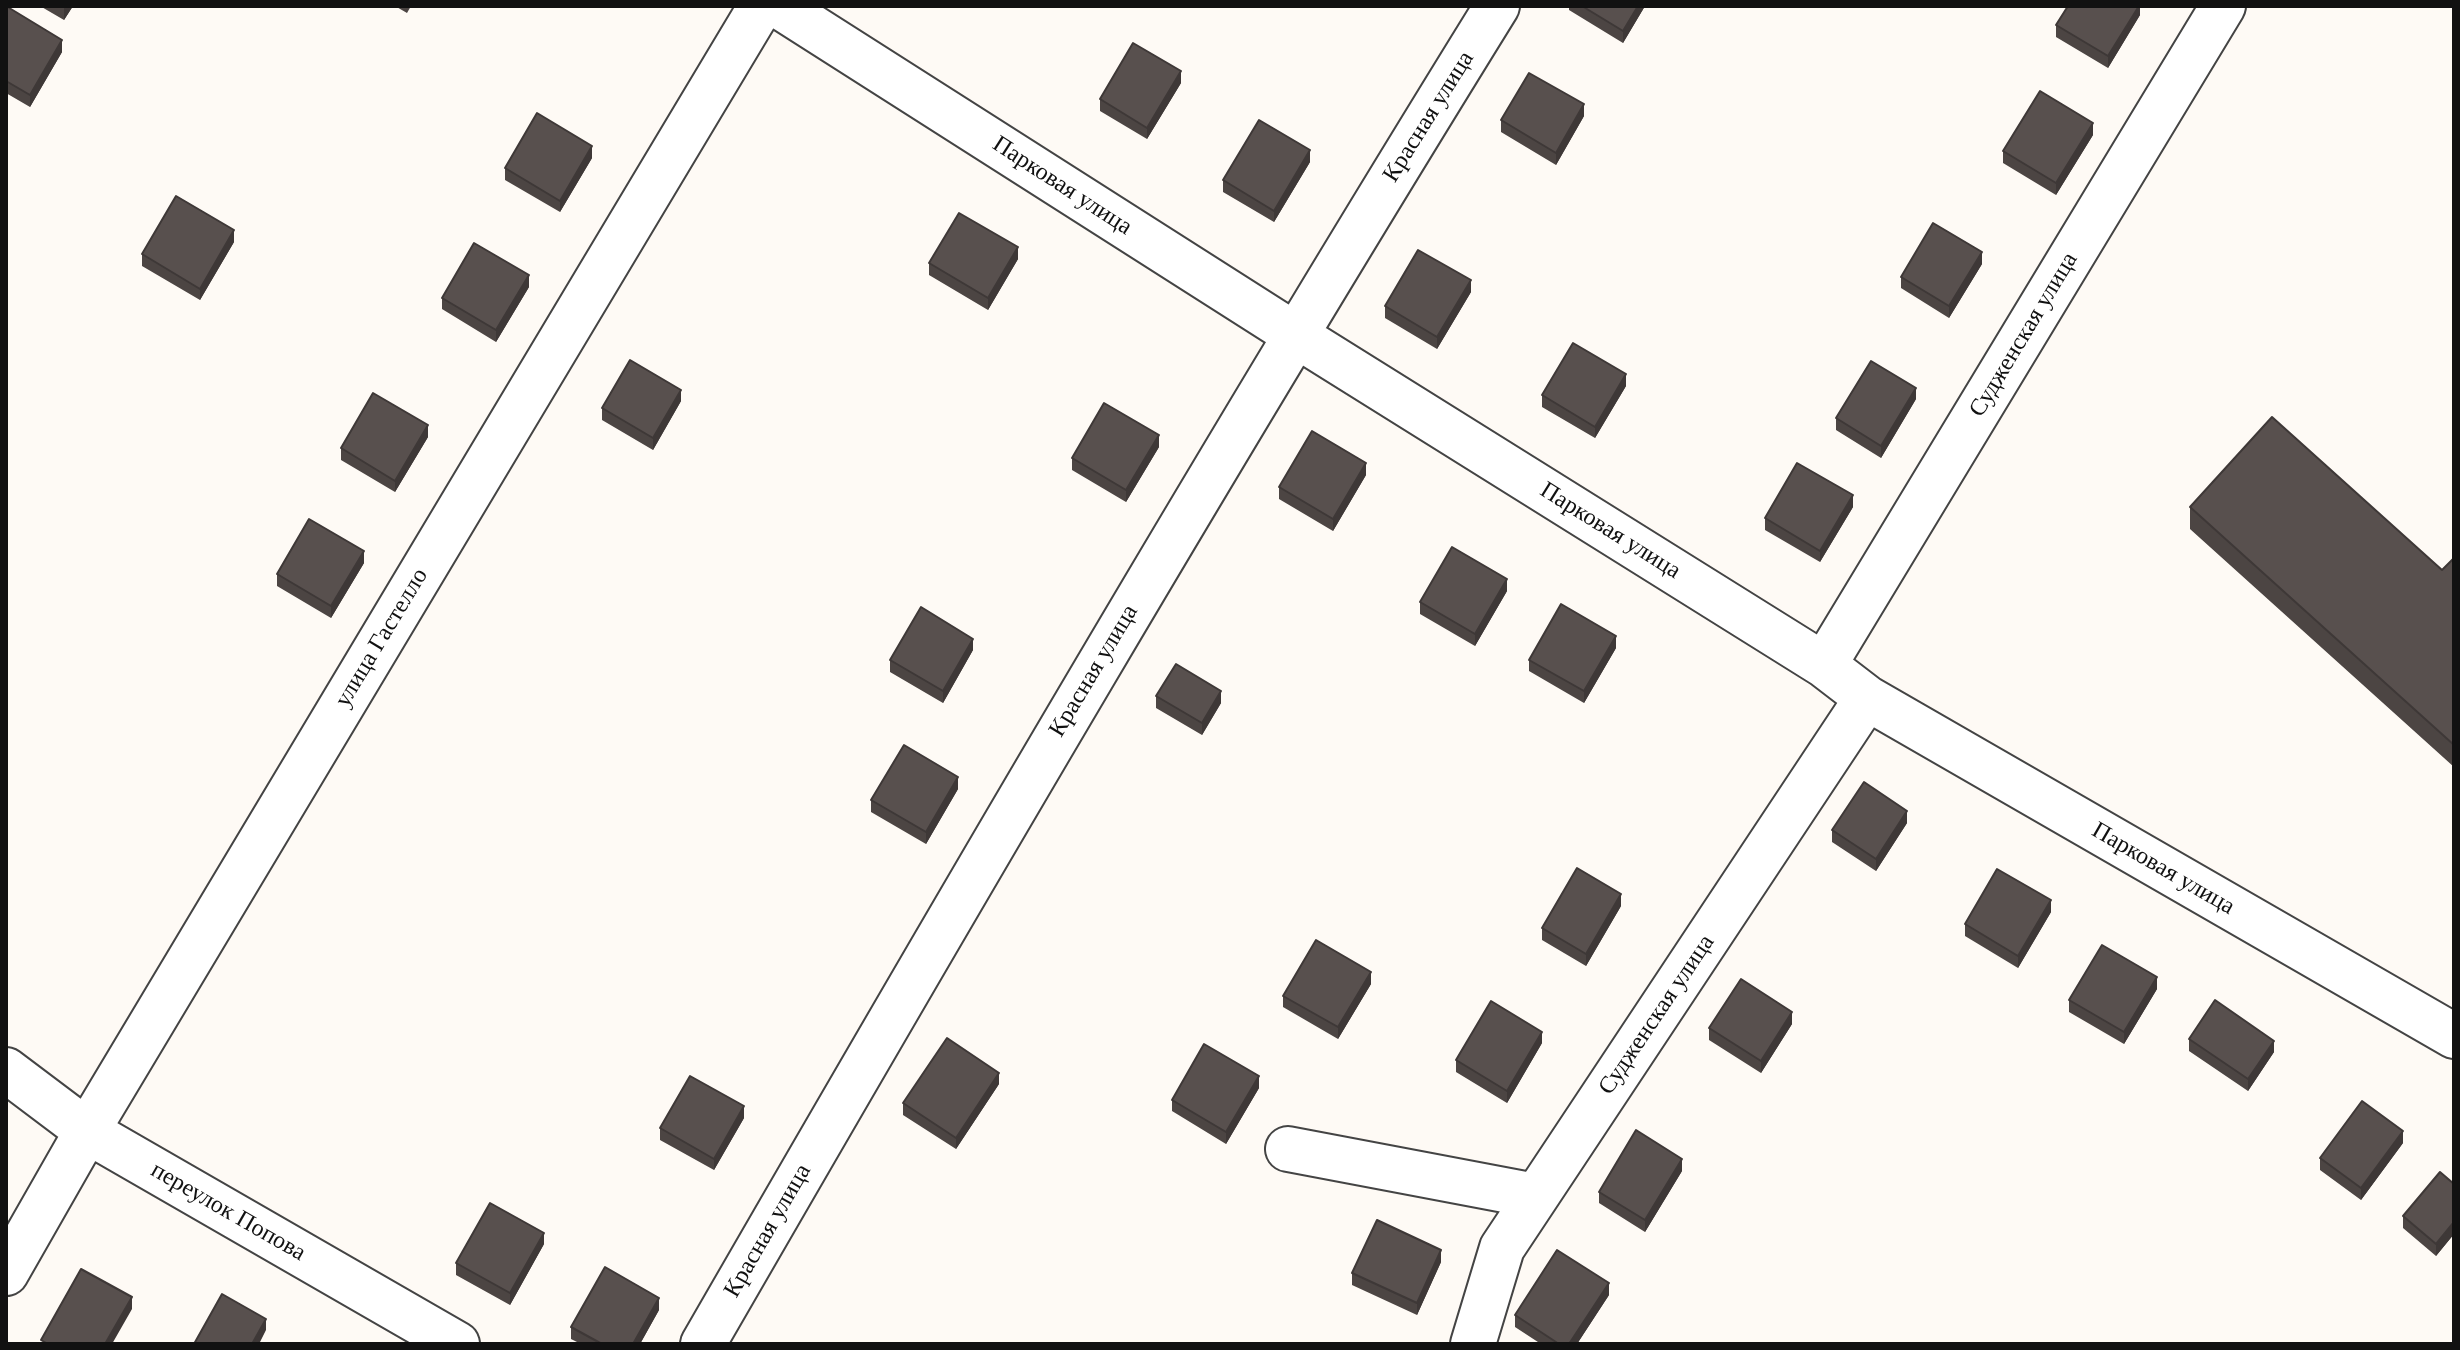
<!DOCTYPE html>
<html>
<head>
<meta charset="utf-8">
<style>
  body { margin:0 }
  #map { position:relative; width:2460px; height:1350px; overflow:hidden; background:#fefaf5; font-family:"Times New Roman",serif }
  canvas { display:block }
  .frame { position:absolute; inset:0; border:8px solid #111; pointer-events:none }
</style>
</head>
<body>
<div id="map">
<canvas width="2460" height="1350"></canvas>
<div class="frame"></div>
</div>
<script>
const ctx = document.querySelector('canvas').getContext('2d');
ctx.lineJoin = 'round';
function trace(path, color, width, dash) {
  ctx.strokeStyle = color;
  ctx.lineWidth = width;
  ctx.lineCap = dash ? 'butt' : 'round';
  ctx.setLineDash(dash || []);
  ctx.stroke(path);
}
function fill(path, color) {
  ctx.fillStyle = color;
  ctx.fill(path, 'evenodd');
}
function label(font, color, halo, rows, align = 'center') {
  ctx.font = font + ' "Times New Roman",serif';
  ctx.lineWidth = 8;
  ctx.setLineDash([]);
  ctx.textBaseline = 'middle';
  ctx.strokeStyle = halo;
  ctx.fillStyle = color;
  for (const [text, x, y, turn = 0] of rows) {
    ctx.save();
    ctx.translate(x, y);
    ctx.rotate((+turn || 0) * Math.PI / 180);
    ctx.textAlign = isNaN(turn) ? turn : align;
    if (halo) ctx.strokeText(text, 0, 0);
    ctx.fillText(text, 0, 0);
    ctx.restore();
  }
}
const minor = new Path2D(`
  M779,6L1294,334L1824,665L1867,698L2454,1036
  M1824,665L2223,6
  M6,1070L87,1131L457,1344
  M1288,1149L1536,1196
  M6,1273L87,1131L761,6
  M703,1344C962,895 1224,447 1497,6
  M1473,1344L1502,1248L1867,698`);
trace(minor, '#444', 48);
trace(minor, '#fff', 44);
fill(new Path2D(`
  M6,6L62,52L30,107L6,93Z
  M40,6H73L64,20Z
  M395,6H411L407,13Z
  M1569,6H1645L1623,43L1569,10Z
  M2140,6V15L2108,68L2056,37V25Z
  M1181,83L1147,139L1100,111V99Z
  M1584,116L1556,165L1501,132V120Z
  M2093,135L2056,195L2003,163V151Z
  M592,158L560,212L505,180V168Z
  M1310,162L1274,222L1223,192V180Z
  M234,242L200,300L142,266V254Z
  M1018,259L988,310L929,275V263Z
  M1982,264L1949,318L1901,288V277Z
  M529,287L496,342L442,309V298Z
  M1471,292L1437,349L1385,318V306Z
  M1626,386L1595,438L1542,407V395Z
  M1916,399L1881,458L1836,430V418Z
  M681,401L653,450L602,420V408Z
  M428,437L395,492L341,460V448Z
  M1159,447L1126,502L1072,470V458Z
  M1366,475L1333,531L1279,499V487Z
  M1853,507L1820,562L1765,530V518Z
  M2190,507L2442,570L2454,558V767L2190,529Z
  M364,563L331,618L277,586V574Z
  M1507,591L1475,646L1420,614V602Z
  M1616,648L1584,703L1529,671V660Z
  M973,650L943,703L890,672V660Z
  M1156,696L1221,703L1202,735L1156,708Z
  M958,789L926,844L871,812V800Z
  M1907,823L1876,871L1832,842V830Z
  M1621,906L1586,966L1542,940V928Z
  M2051,912L2018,968L1965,936V924Z
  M1371,984L1338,1039L1283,1007V996Z
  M2157,989L2124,1044L2069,1012V1000Z
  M1792,1024L1761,1073L1709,1040V1028Z
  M2189,1039L2274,1052L2248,1091L2189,1051Z
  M1542,1043L1507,1103L1456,1072V1060Z
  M999,1084L956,1149L903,1115V1103Z
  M1259,1088L1226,1144L1172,1111V1100Z
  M744,1118L714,1170L660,1140V1128Z
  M2403,1143L2361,1200L2320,1170V1158Z
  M1682,1171L1645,1232L1599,1203V1192Z
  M2454,1184V1234L2436,1256L2403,1228V1216Z
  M544,1244L510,1305L456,1275V1263Z
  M1441,1262L1417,1315L1352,1285V1273Z
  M1609,1295L1577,1344H1541L1515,1327V1315Z
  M659,1310L640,1344H581L571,1339V1327Z`), '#4c4543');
fill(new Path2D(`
  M66,6H73L64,20V8Z
  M1638,6H1645L1623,43V31Z
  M2139,6H2140V15L2108,68V56Z
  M62,40V52L30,107V95Z
  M1181,71V83L1147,139V128Z
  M1584,104V116L1556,165V153Z
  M2093,123V135L2056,195V183Z
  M592,146V158L560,212V201Z
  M1310,150V162L1274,222V211Z
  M234,230V242L200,300V289Z
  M1018,247V259L988,310V298Z
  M1982,252V264L1949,318V306Z
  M529,275V287L496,342V330Z
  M1471,280V292L1437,349V337Z
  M1626,374V386L1595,438V427Z
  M1916,388V399L1881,458V446Z
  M681,390V401L653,450V438Z
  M428,425V437L395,492V481Z
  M1159,435V447L1126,502V490Z
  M1366,463V475L1333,531V519Z
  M1853,495V507L1820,562V551Z
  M364,551V563L331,618V606Z
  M1507,579V591L1475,646V634Z
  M1616,636V648L1584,703V691Z
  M973,639V650L943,703V691Z
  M1221,691V703L1202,735V723Z
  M958,777V789L926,844V832Z
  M1907,811V823L1876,871V859Z
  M1621,894V906L1586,966V954Z
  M2051,900V912L2018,968V956Z
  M1371,972V984L1338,1039V1027Z
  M2157,977V989L2124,1044V1032Z
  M1792,1012V1024L1761,1073V1061Z
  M1542,1032V1043L1507,1103V1091Z
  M2274,1041V1052L2248,1091V1079Z
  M999,1073V1084L956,1149V1138Z
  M1259,1076V1088L1226,1144V1132Z
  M744,1106V1118L714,1170V1159Z
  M2403,1131V1143L2361,1200V1188Z
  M1682,1159V1171L1645,1232V1220Z
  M2454,1222V1234L2436,1256V1244Z
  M544,1233V1244L510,1305V1293Z
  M1441,1250V1262L1417,1315V1303Z
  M1609,1283V1295L1577,1344H1569Z
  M132,1297V1309L112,1344H105Z
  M659,1298V1310L640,1344H633Z
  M266,1319V1330L259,1344H252Z`), '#3e3837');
const building = new Path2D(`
  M6,6L62,40L30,95L6,81Z
  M1582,6H1638L1623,31Z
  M2068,6H2139L2108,56L2056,25Z
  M1133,43L1181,71L1147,128L1100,99Z
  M1529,73L1584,104L1556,153L1501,120Z
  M2040,91L2093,123L2056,183L2003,151Z
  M537,113L592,146L560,201L505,168Z
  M1259,120L1310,150L1274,211L1223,180Z
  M176,196L234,230L200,289L142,254Z
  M959,213L1018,247L988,298L929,263Z
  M1933,223L1982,252L1949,306L1901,277Z
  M474,243L529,275L496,330L442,298Z
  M1418,250L1471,280L1437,337L1385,306Z
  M1573,343L1626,374L1595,427L1542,395Z
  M630,360L681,390L653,438L602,408Z
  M1871,361L1916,388L1881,446L1836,418Z
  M373,393L428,425L395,481L341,448Z
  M1104,403L1159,435L1126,490L1072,458Z
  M2272,417L2442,570L2454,558V745L2190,507Z
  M1312,431L1366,463L1333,519L1279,487Z
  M1797,463L1853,495L1820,551L1765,518Z
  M309,519L364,551L331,606L277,574Z
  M1452,547L1507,579L1475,634L1420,602Z
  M1561,604L1616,636L1584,691L1529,660Z
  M921,607L973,639L943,691L890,660Z
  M1176,664L1221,691L1202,723L1156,696Z
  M904,745L958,777L926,832L871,800Z
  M1864,782L1907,811L1876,859L1832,830Z
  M1577,868L1621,894L1586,954L1542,928Z
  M1997,869L2051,900L2018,956L1965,924Z
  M1316,940L1371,972L1338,1027L1283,996Z
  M2102,945L2157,977L2124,1032L2069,1000Z
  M1741,979L1792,1012L1761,1061L1709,1028Z
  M2215,1000L2274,1041L2248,1079L2189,1039Z
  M1491,1001L1542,1032L1507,1091L1456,1060Z
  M947,1038L999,1073L956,1138L903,1103Z
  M1204,1044L1259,1076L1226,1132L1172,1100Z
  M690,1076L744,1106L714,1159L660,1128Z
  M2362,1101L2403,1131L2361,1188L2320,1158Z
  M1636,1130L1682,1159L1645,1220L1599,1192Z
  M2440,1172L2454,1184V1222L2436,1244L2403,1216Z
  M490,1203L544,1233L510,1293L456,1263Z
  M1377,1220L1441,1250L1417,1303L1352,1273Z
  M1557,1250L1609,1283L1569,1344H1559L1515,1315Z
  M605,1267L659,1298L633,1344H602L571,1327Z
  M81,1269L132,1297L105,1344H48L41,1340Z
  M222,1294L266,1319L252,1344H194Z`);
fill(building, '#58504e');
trace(building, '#3e3837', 2);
label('24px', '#111', '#fff', [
  ["Красная улица",1429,117,-58],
  ["Парковая улица",1062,186,33],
  ["Судженская улица",2024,335,-59],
  ["Парковая улица",1610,531,32],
  ["улица Гастелло",382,638,-59],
  ["Красная улица",1094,671,-59],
  ["Парковая улица",2163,869,30],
  ["Судженская улица",1657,1015,-56],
  ["переулок Попова",228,1212,30],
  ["Красная улица",768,1231,-60]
]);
</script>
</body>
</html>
